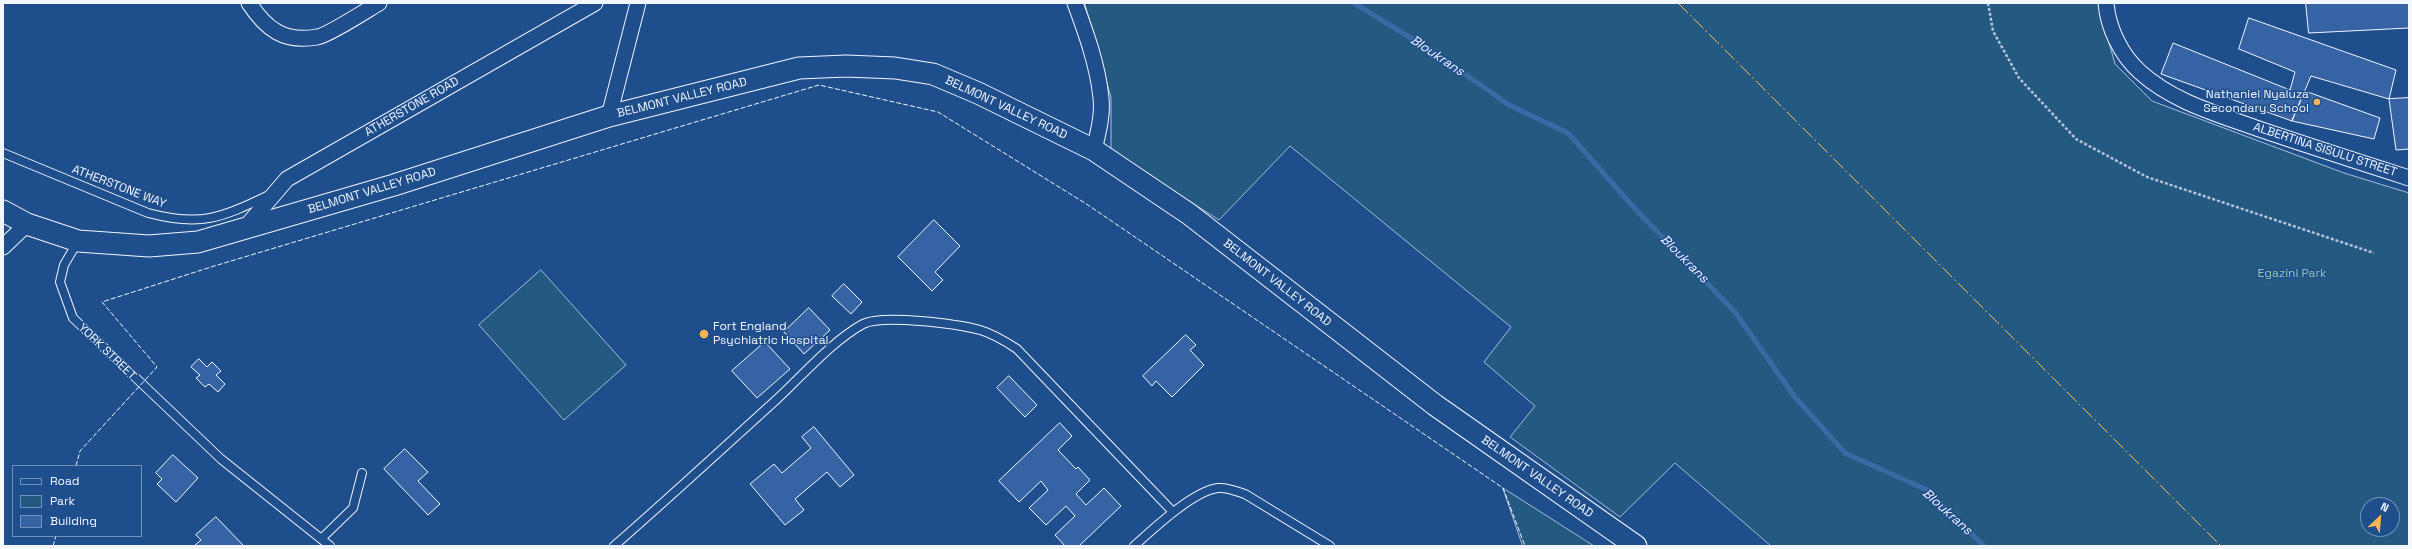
<!DOCTYPE html>
<html>
<head>
<meta charset="utf-8">
<style>
  body { margin:0 }
  #map { position:relative; width:2412px; height:549px; overflow:hidden; background:#1f4e8c; font-family:"Space Grotesk",sans-serif }
  canvas { display:block }
  .frame { position:absolute; inset:0; border:4px solid #f2f6ff; pointer-events:none }
  .legend { position:absolute; left:12px; top:465px; width:130px; height:72px; box-sizing:border-box; background:#1f4e8c; border:1px solid #7391ba; margin:0; padding:5px 7px; list-style:none; font-size:12px; color:#f2f6ff }
  .legend li { display:flex; align-items:center; gap:8px; height:20px }
  .legend b { width:20px; border:1px solid #7391ba }
  .north { position:absolute; left:2360px; top:497px; width:40px; height:40px; box-sizing:border-box; background:#1f4e8c; border:1px solid #7391ba; border-radius:50%; rotate:26deg; font-size:11px; font-weight:700; line-height:16px; text-align:center; color:#f2f6ff }
  .north::after { content:''; display:block; margin:auto; width:14px; height:18px; background:#ffb74d; clip-path:polygon(50% 0,100% 100%,50% 72%,0 100%) }
</style>
</head>
<body>
<div id="map">
<canvas width="2412" height="549"></canvas>
<div class="frame"></div>
<ul class="legend">
<li><b style="height:5px;background:#1f4e8c"></b>Road</li>
<li><b style="height:11px;background:#245a82"></b>Park</li>
<li><b style="height:11px;background:#3563a3"></b>Building</li>
</ul>
<div class="north">N</div>
</div>
<script>
const ctx = document.querySelector('canvas').getContext('2d');
ctx.lineJoin = 'round';
function fill(path, color) {
  ctx.fillStyle = color;
  ctx.fill(path, 'evenodd');
}
function trace(path, color, width, dash) {
  ctx.strokeStyle = color;
  ctx.lineWidth = width;
  ctx.lineCap = dash ? 'butt' : 'round';
  ctx.setLineDash(dash || []);
  ctx.stroke(path);
}
function label(font, color, halo, rows, align = 'center') {
  ctx.font = font + ' "Space Grotesk",sans-serif';
  ctx.lineWidth = 3;
  ctx.setLineDash([]);
  ctx.textBaseline = 'middle';
  ctx.strokeStyle = halo;
  ctx.fillStyle = color;
  for (const [text, x, y, turn = 0] of rows) {
    ctx.save();
    ctx.translate(x, y);
    ctx.rotate((+turn || 0) * Math.PI / 180);
    ctx.textAlign = isNaN(turn) ? turn : align;
    if (halo) ctx.strokeText(text, 0, 0);
    ctx.fillText(text, 0, 0);
    ctx.restore();
  }
}
const green = new Path2D(`
  M1085,3H2098L2115,64L2152,101L2344,173L2409,193V546H1771L1675,463L1620,517L1510,437L1535,406L1484,362L1511,327L1290,146L1219,220L1111,151V98ZM2368,505H2392V529H2368Z
  M541,270L626,365L564,420L479,325Z
  M1503,488L1594,546H1523Z`);
fill(green, '#245a82');
trace(green, '#a8bbd7', 1);
trace(new Path2D(`
  M1354,3L1432,51L1509,105L1568,133L1638,212L1735,312L1794,396L1845,453L1927,490L1984,546`), '#3b69a3', 5);
const building = new Path2D(`
  M2306,3H2409V28L2309,33Z
  M2249,18L2396,70L2389,99L2311,76L2292,121L2161,74L2173,43L2290,90L2295,72L2239,49Z
  M2305,91L2380,118L2374,139L2292,121Z
  M2409,98V149L2396,150L2389,99Z
  M934,220L960,246L935,272L943,280L932,291L898,257Z
  M844,284L862,302L851,314L832,296Z
  M809,308L830,330L804,354L784,332Z
  M1186,335L1196,345L1190,350L1204,365L1172,397L1156,381L1152,386L1143,376Z
  M765,342L790,369L757,398L732,371Z
  M199,359L207,367L212,362L221,371L216,375L225,384L218,392L209,384L205,387L196,378L200,375L191,367Z
  M1009,376L1037,405L1025,417L997,388Z
  M1060,423L1072,436L1058,450L1076,469L1078,467L1090,480L1076,494L1086,505L1104,488L1121,506L1079,546H1065L1055,535L1075,516L1066,506L1046,525L1029,508L1048,490L1041,481L1019,502L999,481Z
  M814,427L854,475L840,487L827,472L795,499L804,510L785,525L750,484L774,464L782,473L811,448L802,437Z
  M405,449L428,472L418,481L440,504L428,515L384,469Z
  M173,455L198,478L176,502L157,484L162,479L156,473Z
  M216,517L244,546H194L201,540L196,535Z`);
fill(building, '#3563a3');
trace(building, '#f2f6ff', 1);
const lane = new Path2D(`
  M3,153L148,213C201,227 221,218 269,195
  M78,241L64,265L60,282L73,318L221,459L330,546
  M321,539L353,508L362,473
  M614,546C669,498 722,449 776,400C802,376 832,341 863,324C882,314 958,324 980,330C994,334 1005,341 1017,349L1173,512
  M1134,546C1153,529 1193,491 1218,488C1227,487 1236,491 1245,494L1330,546`);
const street = new Path2D(`
  M249,3C266,29 284,43 317,37C327,36 367,10 379,3
  M1075,3C1086,33 1098,66 1101,98C1103,115 1098,133 1094,150
  M2106,3C2108,28 2121,55 2140,72C2173,102 2218,114 2259,129C2309,146 2359,162 2409,178
  M609,116L638,3
  M244,229L287,179L595,3
  M3,247L27,224`);
const secondary = new Path2D(`
  M3,211L27,224L78,241L149,246L198,242L394,185L609,116L799,68L846,66L895,68L933,74L978,93L1094,150L1189,214L1435,405L1636,546`);
trace(lane, '#f2f6ff', 10);
trace(street, '#f2f6ff', 17);
trace(secondary, '#f2f6ff', 23);
trace(new Path2D(`
  M1988,3L1993,31L2019,78L2076,139L2147,177L2374,253`), '#b3c4dc', 2.5, [3, 2]);
trace(lane, '#1f4e8c', 8);
trace(street, '#1f4e8c', 15);
trace(secondary, '#1f4e8c', 21);
trace(new Path2D(`
  M76,466L80,451L157,367L102,302L211,267L819,85L938,112L1088,205L1503,488L1525,546
  M53,546L56,536`), '#f2f6ff', 1, [5, 2]);
trace(new Path2D(`
  M1678,3L2221,546`), '#ffb74d', 1, [14, 3, 2, 3]);
for (const [x, y, r, color] of [
  [2317,102,4,"#ffb74d"],
  [704,334,5,"#ffb74d"]
]) {
  const dot = new Path2D();
  dot.arc(x, y, r, 0, 2 * Math.PI);
  ctx.fillStyle = color;
  ctx.fill(dot);
  trace(dot, '#1f4e8c', 1.5);
}
label('12px', '#f2f6ff', '#1f4e8c', [
  ["Nathaniel Nyaluza",2309,95],
  ["Secondary School",2309,109],
  ["Fort England",713,327,"left"],
  ["Psychiatric Hospital",713,341,"left"]
], 'right');
label('12px', '#f2f6ff', '#1f4e8c', [
  ["BELMONT VALLEY ROAD",682,98,-14],
  ["ATHERSTONE ROAD",412,107,-30],
  ["BELMONT VALLEY ROAD",1006,108,25],
  ["ALBERTINA SISULU STREET",2325,150,18],
  ["ATHERSTONE WAY",119,187,21],
  ["BELMONT VALLEY ROAD",372,191,-17],
  ["BELMONT VALLEY ROAD",1277,283,38],
  ["YORK STREET",107,352,44],
  ["BELMONT VALLEY ROAD",1537,477,35]
]);
label('12px', '#97c8a6', '#1f4e8c', [
  ["Egazini Park",2292,274]
]);
label('italic 13px', '#f2f6ff', '#1f4e8c', [
  ["Bloukrans",1437,56,34],
  ["Bloukrans",1684,259,45],
  ["Bloukrans",1947,512,42]
]);
</script>
</body>
</html>
